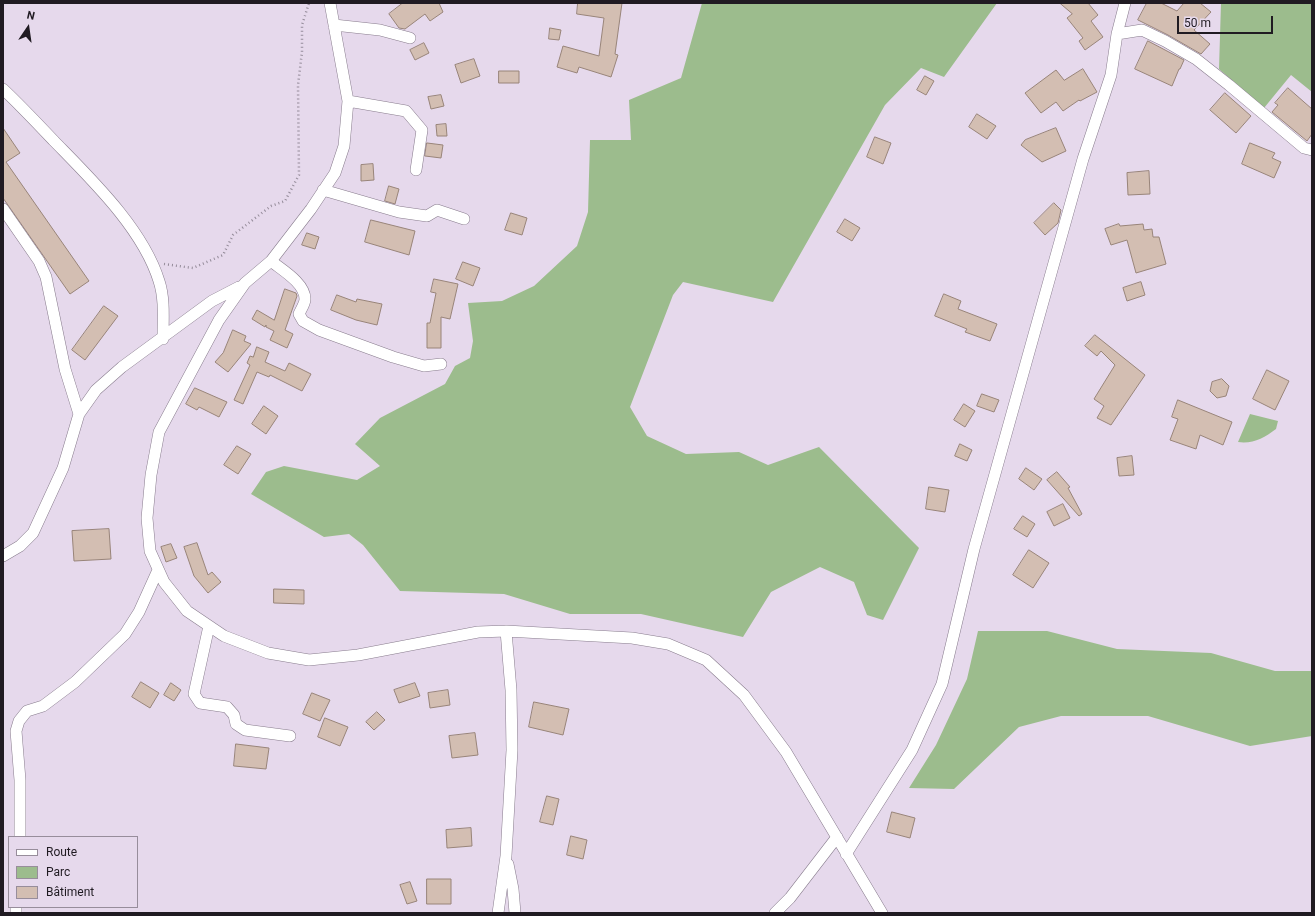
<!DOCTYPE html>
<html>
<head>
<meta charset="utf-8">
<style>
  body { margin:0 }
  #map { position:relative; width:1315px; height:916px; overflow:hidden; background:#e6d9ec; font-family:Roboto,sans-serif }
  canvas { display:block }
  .frame { position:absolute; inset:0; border:4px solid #201b22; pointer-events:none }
  .legend { position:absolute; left:8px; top:836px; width:130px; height:72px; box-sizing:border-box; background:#e6d9ec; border:1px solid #978d9b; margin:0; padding:5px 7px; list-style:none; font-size:12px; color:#201b22 }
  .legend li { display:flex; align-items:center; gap:8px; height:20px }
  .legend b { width:20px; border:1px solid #978d9b }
  .north { position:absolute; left:8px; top:8px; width:40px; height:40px; -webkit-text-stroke:3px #e6d9ec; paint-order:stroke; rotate:13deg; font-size:11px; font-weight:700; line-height:16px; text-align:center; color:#201b22 }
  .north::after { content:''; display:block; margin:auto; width:14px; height:18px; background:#201b22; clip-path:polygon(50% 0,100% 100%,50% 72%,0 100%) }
  .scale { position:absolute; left:1177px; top:16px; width:96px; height:18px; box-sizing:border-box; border:2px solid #201b22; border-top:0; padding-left:5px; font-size:12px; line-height:14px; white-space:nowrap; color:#201b22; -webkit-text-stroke:3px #e6d9ec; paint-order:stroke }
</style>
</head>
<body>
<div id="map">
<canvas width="1315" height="916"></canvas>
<div class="frame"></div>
<ul class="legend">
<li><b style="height:5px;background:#fff"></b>Route</li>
<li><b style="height:11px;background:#9cbc8d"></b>Parc</li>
<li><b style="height:11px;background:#d3beb2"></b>Bâtiment</li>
</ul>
<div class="north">N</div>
<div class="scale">50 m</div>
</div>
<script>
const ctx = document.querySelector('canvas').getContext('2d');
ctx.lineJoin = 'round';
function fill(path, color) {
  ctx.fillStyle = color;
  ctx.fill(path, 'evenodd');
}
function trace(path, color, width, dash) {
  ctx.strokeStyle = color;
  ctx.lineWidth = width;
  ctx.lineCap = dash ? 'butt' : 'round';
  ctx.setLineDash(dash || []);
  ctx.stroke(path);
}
fill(new Path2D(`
  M702,3H997L944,77L921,68L885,105L773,302L683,282L673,295L630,407L647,436L686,454L739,452L768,465L819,447L919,548L883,620L867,615L854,582L820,567L771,592L743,637L641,614H570L504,594L400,591L363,545L349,534L324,537L251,494L266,472L284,466L357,480L380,466L355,444L380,418L445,384L455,366L470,358L473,341L468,303L502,301L534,286L577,246L588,212L590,140H631L629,100L681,78Z
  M1221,3H1312V92L1291,75L1264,108L1219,69Z
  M1250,414L1278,421L1276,429C1264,438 1253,444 1238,442Z
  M978,631H1047L1117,649L1211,653L1275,671H1312V736L1250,746L1148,716H1061L1019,727L954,789L909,788L936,745L967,679Z`), '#9cbc8d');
const building = new Path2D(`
  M403,3H439L443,12L430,21L425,14L405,29L399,28L389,14Z
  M578,3H622L615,54L618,55L611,77L579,67L577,73L557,67L563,46L599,56L604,18L577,14Z
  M1060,3H1088L1098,15L1091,21L1103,37L1085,50L1079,41L1083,38L1067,18L1072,14Z
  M1147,3H1161L1177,11L1184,3H1200L1211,12L1194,30L1210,44L1201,54L1168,35L1138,20Z
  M550,28L561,30L559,40L549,39Z
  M1148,41L1184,60L1180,69H1179L1172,86L1135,69Z
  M424,43L429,53L415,60L410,50Z
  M474,59L480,76L461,83L455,65Z
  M1083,69L1097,92L1080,101L1079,100L1063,111L1056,102L1041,113L1025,93L1056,70L1064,80Z
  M499,71H519V83H499Z
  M925,76L934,81L926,95L917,90Z
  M1288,88L1312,109V134L1307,141L1272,112L1278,105L1275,103Z
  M1225,93L1251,116L1236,133L1210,110Z
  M441,95L444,106L431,109L428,97Z
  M977,114L996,126L987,139L969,127Z
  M446,124L447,136H437L436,125Z
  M3,128L20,153L6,162L89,281L70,294L3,198Z
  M1056,128L1066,151L1042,162L1021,145L1025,140Z
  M875,137L891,143L883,164L867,157Z
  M427,143L443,145L441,158L425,156Z
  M1250,143L1275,153L1272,158L1281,162L1274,178L1242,164Z
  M373,164L374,180L361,181V165Z
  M1149,171L1150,194L1128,195L1127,173Z
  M389,186L399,189L395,204L385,201Z
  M1054,203L1061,210L1058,223L1045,235L1034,223Z
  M511,213L527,218L522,235L505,230Z
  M845,219L860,228L852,241L837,232Z
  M371,220L415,231L409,255L365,242Z
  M1119,224L1120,226L1143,224L1144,230L1152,229L1153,237H1159L1166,264L1136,273L1127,240L1111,245L1105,229Z
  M307,233L319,237L315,249L302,245Z
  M463,262L480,268L473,286L456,279Z
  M434,279L458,284L450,319L441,317V348H427V323H430L436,293L431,292Z
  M1141,282L1145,295L1127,301L1123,288Z
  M285,289L296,293L297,296L285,330L293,334L287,348L270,340L274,331L266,327V325L265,327L252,319L257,310L274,320Z
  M944,294L961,301L958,309L997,324L990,341L965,332L967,329L935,316Z
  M337,295L356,302L357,299L382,304L377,325L356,320L331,310Z
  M104,306L118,316L85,360L72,350Z
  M233,330L246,336L244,341L251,344L228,372L215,362L223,353Z
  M1095,335L1145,375L1111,425L1097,418L1104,406L1094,399L1115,365L1101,351L1097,356L1085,346Z
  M257,347L269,352L265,362L285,371L289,363L311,374L302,391L270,375L269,377L257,372L243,404L234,400L250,365L247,363L250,356L253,357Z
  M1267,370L1289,381L1275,410L1253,399Z
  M1222,379L1229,386L1226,396L1217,398L1210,391L1212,382Z
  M195,388L227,402L219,417L199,407L197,410L186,404Z
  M982,394L999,400L994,412L977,406Z
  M1178,400L1232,422L1223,445L1200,435L1196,449L1170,440L1178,419L1172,417Z
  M964,404L975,411L965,427L954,420Z
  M264,406L278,416L266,434L252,424Z
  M960,444L972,450L967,461L955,456Z
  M237,446L251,454L238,474L224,465Z
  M1132,456L1134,475L1119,476L1117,458Z
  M1026,468L1042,479L1034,490L1019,479Z
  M1057,472L1070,487L1068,488L1082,514L1079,516L1047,480Z
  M929,487L949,490L945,512L926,509Z
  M1063,504L1070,518L1054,526L1047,512Z
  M1023,516L1035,524L1027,537L1014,529Z
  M109,529L111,559L74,561L72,531Z
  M197,543L208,575L212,572L221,582L208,593L194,576L184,547Z
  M171,544L177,558L166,562L161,547Z
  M1029,550L1049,563L1033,588L1013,575Z
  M274,589L304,590V604L274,603Z
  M141,682L159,693L150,708L132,697Z
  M171,683L181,690L174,701L164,695Z
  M415,683L420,696L399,703L394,690Z
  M448,690L450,705L430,708L428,693Z
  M312,693L330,700L320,721L303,714Z
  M534,702L569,709L563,735L529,727Z
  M377,712L385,720L374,730L366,722Z
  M325,718L348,727L340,746L318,737Z
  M475,733L478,755L452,758L449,736Z
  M236,744L269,748L266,769L234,766Z
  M547,796L559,799L553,825L540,822Z
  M892,812L915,818L910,838L887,832Z
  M471,828L472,846L447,848L446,830Z
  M571,836L587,840L583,859L567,855Z
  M427,879H451V904H427Z
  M410,882L417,901L407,904L400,885Z`);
fill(building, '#d3beb2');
trace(building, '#988479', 1);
const minor = new Path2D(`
  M330,3L348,101L344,146L335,173L311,209L271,261L245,283L219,320L159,432L151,475L147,518L150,551L164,582L187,611L224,636L268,653L309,660L358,655L478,632L506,631L632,638L668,644L706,660L744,695L786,752L882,913
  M334,25L380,30L410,38
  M1117,34L1142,30L1165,41L1196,59L1229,85L1304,148L1312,150
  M3,89C21,106 37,123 54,141C92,180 143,229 159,281C165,299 163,320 163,339
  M348,101L406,111L422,130L416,170
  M323,190L399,212L427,216L437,210L464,219
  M3,209L39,261L46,277L65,369L79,414
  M271,261C282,270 305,283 305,299C305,304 301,309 299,314L303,321L319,330L393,357L424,366L441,364
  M3,556L20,546L33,533L63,468L79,414L96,390L122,367L212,301L239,287
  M209,626L194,694L200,703L227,707L234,715L236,724L245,730L290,736
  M20,837V780L16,731L19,721L27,711L43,706L75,682L125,634L139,612L158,570
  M846,854L912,750L942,684L974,549L1083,159L1111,75L1117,34L1125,3
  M508,864L513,889L515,913
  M16,913V907
  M498,913L506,856L512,750L511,690L506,631
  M775,913L790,898L837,837`);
trace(minor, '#887c8d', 12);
trace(new Path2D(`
  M164,264L193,268L223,255L233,235L271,206L285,201L299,175L298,85L302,52V25L309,3`), '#958c9a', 2.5, [1, 3]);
trace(minor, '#fff', 11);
</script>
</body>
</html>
